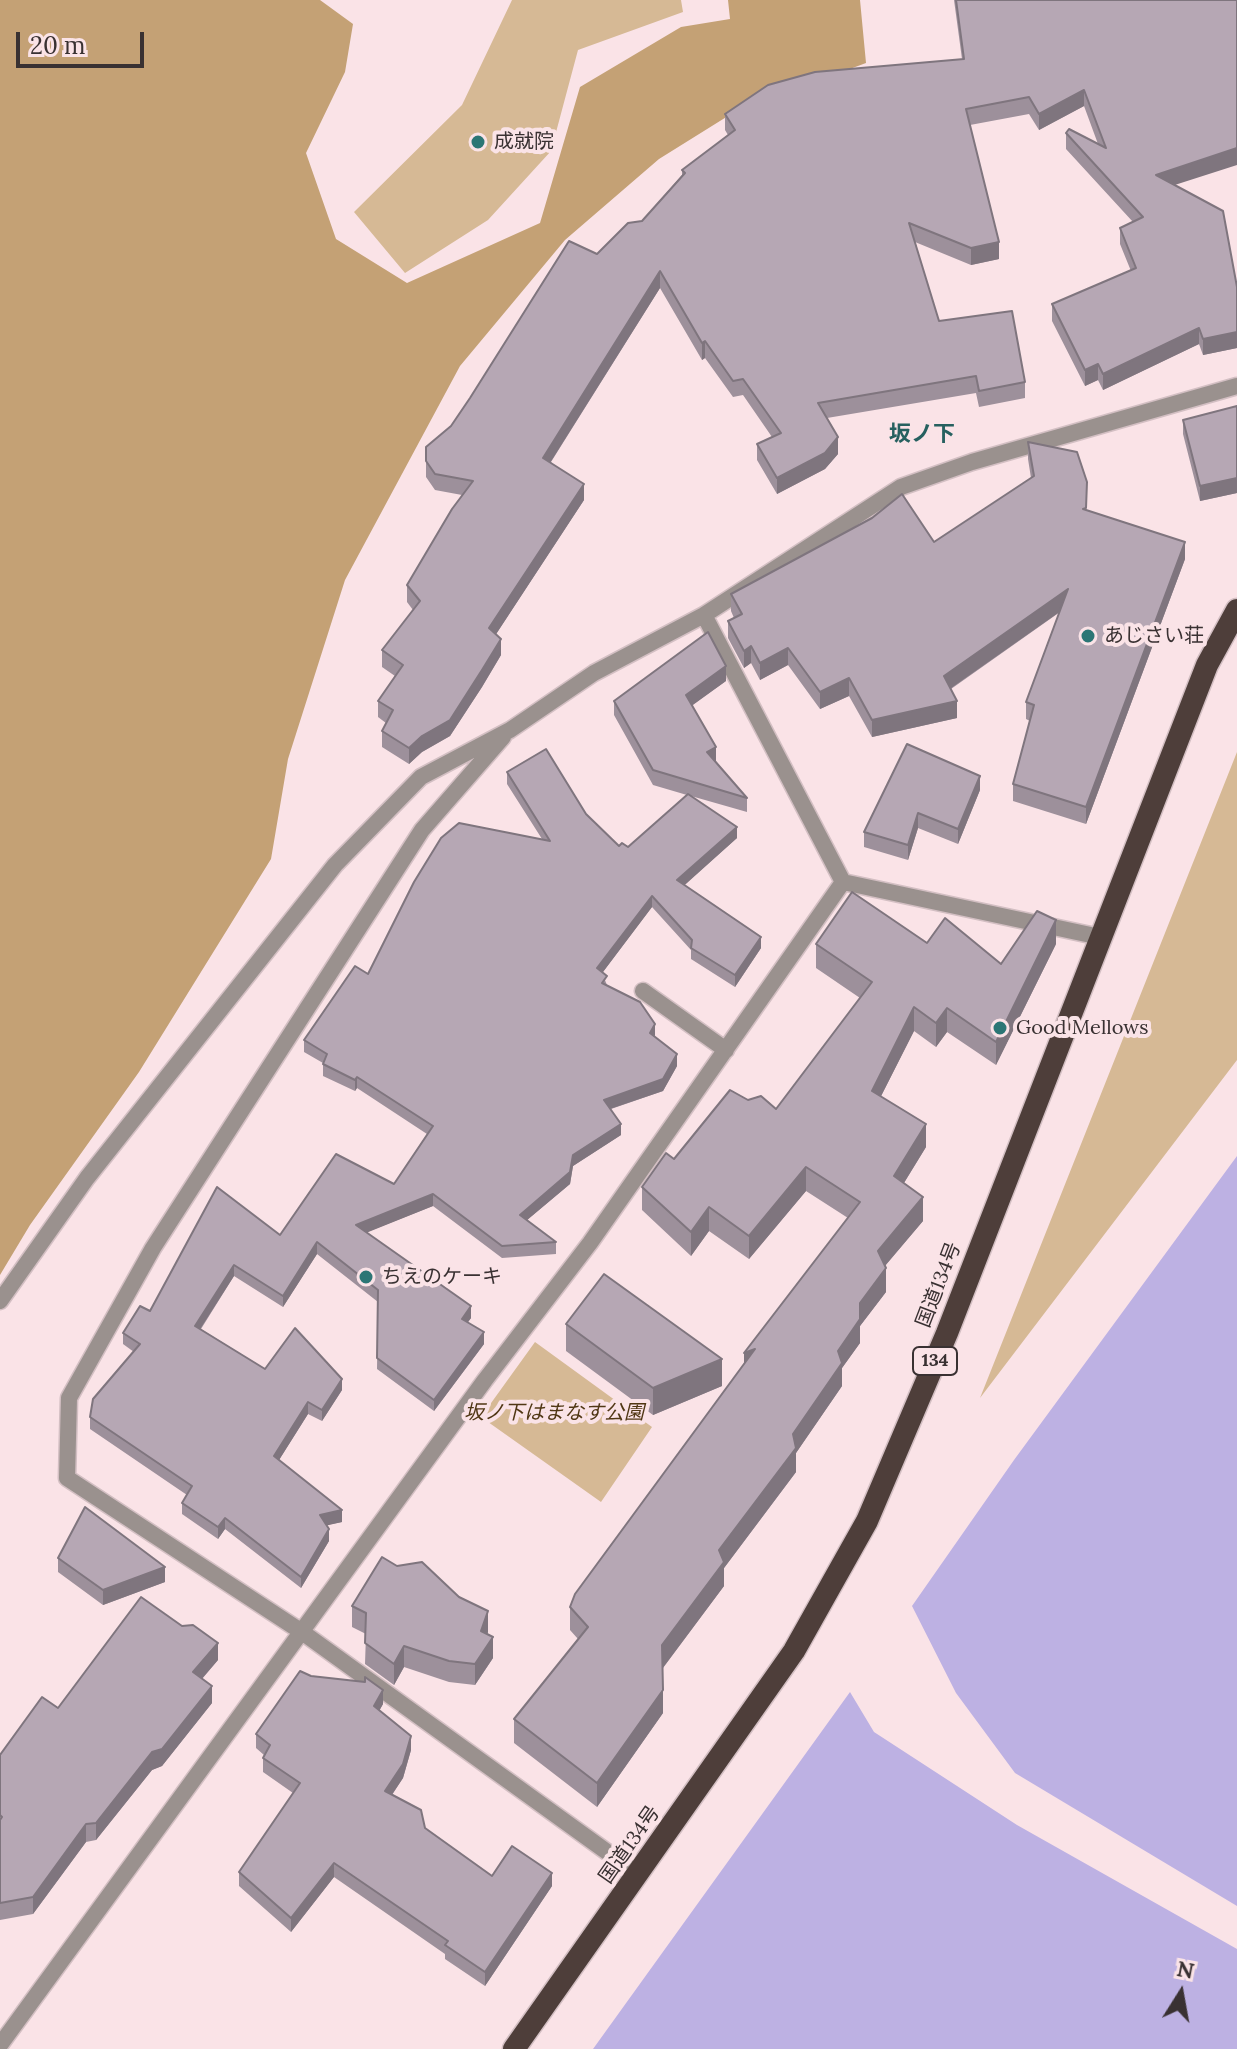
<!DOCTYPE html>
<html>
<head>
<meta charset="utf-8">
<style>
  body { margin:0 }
  #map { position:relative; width:1237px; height:2049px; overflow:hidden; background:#fae3e7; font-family:Lora,serif }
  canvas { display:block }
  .north { position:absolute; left:1141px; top:1953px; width:80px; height:80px; -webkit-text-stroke:6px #fae3e7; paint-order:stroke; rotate:11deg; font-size:22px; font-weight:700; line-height:32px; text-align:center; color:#393132 }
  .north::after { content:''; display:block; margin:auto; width:28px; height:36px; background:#393132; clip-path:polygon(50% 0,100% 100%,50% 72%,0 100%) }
  .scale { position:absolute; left:16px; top:32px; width:128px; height:36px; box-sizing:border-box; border:4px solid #393132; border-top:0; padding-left:10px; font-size:24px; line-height:28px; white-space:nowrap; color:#393132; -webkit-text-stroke:6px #fae3e7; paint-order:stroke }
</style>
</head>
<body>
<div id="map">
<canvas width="1237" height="2049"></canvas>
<div class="north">N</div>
<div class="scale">20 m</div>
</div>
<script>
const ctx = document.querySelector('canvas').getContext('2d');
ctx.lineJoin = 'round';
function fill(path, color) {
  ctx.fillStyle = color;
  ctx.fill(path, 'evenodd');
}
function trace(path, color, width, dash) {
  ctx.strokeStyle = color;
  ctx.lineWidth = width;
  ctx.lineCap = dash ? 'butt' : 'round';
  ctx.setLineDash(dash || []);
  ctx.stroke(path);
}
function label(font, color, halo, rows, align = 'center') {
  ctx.font = font + ' Lora,"Noto Sans JP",serif';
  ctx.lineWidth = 8;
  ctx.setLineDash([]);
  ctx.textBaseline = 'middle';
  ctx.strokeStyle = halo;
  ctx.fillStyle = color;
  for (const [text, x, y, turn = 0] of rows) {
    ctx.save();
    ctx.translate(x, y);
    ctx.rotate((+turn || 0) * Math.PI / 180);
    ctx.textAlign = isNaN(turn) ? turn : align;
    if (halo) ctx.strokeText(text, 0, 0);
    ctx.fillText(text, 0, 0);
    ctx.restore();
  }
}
fill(new Path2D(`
  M512,0H681L683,12L578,50L551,151L488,220L405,273L354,212L462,105Z
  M1237,752V1060L980,1398Z
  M535,1342L652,1427L601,1502L481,1417Z`), '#d6b995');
fill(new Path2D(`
  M0,0H320L353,24L345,72L306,153L336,239L407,283L540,223L580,87L681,27L730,19L728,0H860L866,63L736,111L659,159L565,240L460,366L345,580L288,759L271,859L139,1072L30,1225L0,1275Z`), '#c4a175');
fill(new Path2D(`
  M1237,1156V1906L1015,1773L956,1693L912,1606L1014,1460Z
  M850,1692L874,1732L1017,1825L1237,1949V2049H593Z`), '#bdb1e3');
const minor = new Path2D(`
  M704,615L843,882
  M503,737L422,830L153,1248L69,1398L67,1478L302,1632L639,1875
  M843,882L1100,937
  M643,991L726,1050
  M0,1301L87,1178L335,865L421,777L510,730L594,673L704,615L901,487L972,462L1237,386
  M0,2045L485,1380L590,1243L843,882`);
const trunk = new Path2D(`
  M514,2049L794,1651L867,1521L947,1333L1207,665L1237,610`);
trace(minor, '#d3bfc3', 19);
trace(trunk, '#d3bfc3', 25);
trace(minor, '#9a918e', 16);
trace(trunk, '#4e3e3a', 22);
fill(new Path2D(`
  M954,0H1237L1175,185L1237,287V348L1203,355L1199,344L1103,390L1098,380L1085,386L1052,321V304L1131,271L1120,244V228L1133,222L1066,149V133L1098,144L1084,106L1039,130L1029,114L970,125L999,259L971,265L915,242L939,321L1025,382V398L979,407L976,393L827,418L838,454L825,469L777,494L757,460V444L772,437L743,395L733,397L705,358L702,360L660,288L551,462L584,500L496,634L501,655L482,687L450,736L422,752L409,764L382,747V731L386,723L378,717V701L395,676L382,667V650L413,610L407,602V585L462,495L435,490L426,477V447L451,426L597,254L642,221L682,175V170L728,135L725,130V114L962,59Z
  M1237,406V493L1200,501L1183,434V420Z
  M1028,442L1086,510L1185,559L1086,824L1013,801V784L1030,721L1026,719V702L1060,612L951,689L957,718L872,737L849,696L820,709L788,665L760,680L751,663L744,668L728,638V621L734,618L731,611V594L934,542L1031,478L1028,459Z
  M726,681L692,705L716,761L715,762L747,798V812L691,796L737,838L684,885L761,948L735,987L691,959V950L652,907L602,973L607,985L655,1035L654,1037L677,1066L663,1091L611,1109L621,1135L573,1166L570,1184L527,1220L556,1242V1254L502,1258L433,1206L367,1232L471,1318L468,1322L484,1344L434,1411L377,1369L378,1302L317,1254L283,1307L234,1276L201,1329L265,1369L342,1390L322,1421L308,1414L279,1460L342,1522L327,1525L329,1541L301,1588L225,1529L218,1539L182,1514V1503L187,1495L90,1429V1417L134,1352L123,1344V1333L150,1311L280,1235L394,1184L427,1134L357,1088L355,1091L323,1076V1063L304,1052V1040L368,974L542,839L507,784V772L586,814L619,846L628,847L687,795L653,785L614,715V701Z
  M980,790L958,844L918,828L908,860L864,847V832Z
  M927,943L1001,964L1056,944L996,1065L947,1032L936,1047L914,1031L881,1096L926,1147L904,1183L923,1221L885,1266L886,1292L860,1326V1343L842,1368V1386L796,1453V1472L724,1568V1586L663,1668V1713L597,1807L514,1743V1719L578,1639L570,1630V1607L848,1218L806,1191L749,1259L709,1231L691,1256L642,1210V1187L674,1159L748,1100L776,1109L860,998L816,968V944Z
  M566,1324L722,1386L653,1415L566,1351Z
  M58,1558L165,1582L103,1605L58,1572Z
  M397,1566L488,1632L487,1634L493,1658L475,1685L449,1682L404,1667L394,1685L365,1664L366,1634L352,1627V1606Z
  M218,1660L202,1679L212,1703L162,1766L152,1770L96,1840L86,1842L33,1914L0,1920V1755L58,1708Z
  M311,1676L365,1682L383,1704L379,1711L411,1750L403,1778L392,1795L425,1828L492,1876L552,1886L485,1986L445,1959V1954L334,1877L291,1932L239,1886V1872L293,1793L263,1772V1758L264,1755L256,1748V1734Z`), '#9d909b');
fill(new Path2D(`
  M1084,90V106L1039,130V114Z
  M1237,148V165L1156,191V175Z
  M999,242V259L971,265V248Z
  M660,271V288L543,474V458Z
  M1199,328V344L1103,390V374Z
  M1237,332V348L1203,355V339Z
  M705,341V358L702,360V343Z
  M1098,364V380L1085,386V370Z
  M838,437V454L825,469L777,494V478Z
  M1237,478V493L1200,501V486Z
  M584,484V500L489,645V628Z
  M1185,542V559L1086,824V807Z
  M1068,589V606L944,693V676Z
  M501,639V655L482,687L450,736L422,752L409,764V748Z
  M751,646V663L744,668V651Z
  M788,648V665L760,680V663Z
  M726,666V681L686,710V695Z
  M849,678V696L820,709V692Z
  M957,701V718L872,737V720Z
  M716,747V761L707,767V752Z
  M980,776V790L958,844V829Z
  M918,813V828L908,860V845Z
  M737,827V838L677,892V880Z
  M652,896V907L597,980V968Z
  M1056,920V944L996,1065V1042Z
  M761,937V948L735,987V975Z
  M914,1007V1031L872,1114V1091Z
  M947,1008V1032L936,1047V1023Z
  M655,1024V1035L650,1045V1033Z
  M677,1054V1066L663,1091L604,1111V1100Z
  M357,1077V1088L355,1091V1080Z
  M621,1124V1135L573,1166L570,1184L520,1226V1215L573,1155Z
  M926,1124V1147L894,1199V1176Z
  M806,1167V1191L749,1259V1236Z
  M433,1194V1206L356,1237V1225Z
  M923,1197V1221L878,1274V1251Z
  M709,1207V1231L691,1256V1232Z
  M317,1242V1254L283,1307V1296Z
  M234,1265V1276L195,1337V1326Z
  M886,1268V1292L860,1326V1343L842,1368V1386L796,1453V1472L724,1568V1586L662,1669V1645L719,1550L793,1434L838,1351L860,1303Z
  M471,1306V1318L462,1330V1319Z
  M484,1332V1344L434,1411V1400Z
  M755,1349L744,1377V1353Z
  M722,1359V1386L653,1415V1388Z
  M342,1379V1390L322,1421V1410Z
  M308,1402V1414L274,1468V1456Z
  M342,1510V1522L320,1527V1515Z
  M225,1518V1529L218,1539V1527Z
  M329,1529V1541L301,1588V1577Z
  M165,1567V1582L103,1605V1590Z
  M488,1611V1632L481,1652V1631Z
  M493,1637V1658L475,1685V1664Z
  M218,1643V1660L193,1689V1672Z
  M404,1646V1667L394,1685V1664Z
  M212,1686V1703L162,1766L152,1770L96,1840V1823L152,1752Z
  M383,1690V1704L374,1720V1706Z
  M663,1690V1713L597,1807V1783Z
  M411,1736V1750L403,1778L385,1805V1791Z
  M86,1824V1842L33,1914V1897Z
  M334,1863V1877L291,1932V1918Z
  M552,1873V1886L485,1986V1972Z`), '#7f757e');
const building = new Path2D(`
  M956,0H1237V148L1156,175L1223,211L1237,287V332L1203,339L1199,328L1103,374L1098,364L1085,370L1052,304L1136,268L1120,228L1143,217L1066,133L1069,129L1106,148L1084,90L1039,114L1029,97L966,109L999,242L971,248L909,223L939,321L1012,311L1025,382L979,391L976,376L818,403L838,437L825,453L777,478L757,444L781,433L743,379L733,381L705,341L702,343L660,271L543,458L584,484L489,628L501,639L482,670L450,720L422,736L409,748L382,731L393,710L378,701L403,665L382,650L420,601L407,585L452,509L473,481L435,474L426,461V447L451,426L470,398L569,241L597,254L628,223L642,221L685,173L682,170L735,130L725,114L768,85L815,72L964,59Z
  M1237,406V478L1200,486L1183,420Z
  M1028,442L1077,452L1087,482L1086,508L1083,509L1185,542L1086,807L1013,784L1034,705L1026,702L1068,589L944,676L957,701L872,720L849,678L820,692L788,648L760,663L751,646L744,651L728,621L742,614L731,594L872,518L902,494L934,542L1034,476Z
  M708,632L726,666L686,695L716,747L707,752L747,798L653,770L614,701Z
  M907,744L980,776L958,829L918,813L908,845L864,832Z
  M546,749L586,814L619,846L622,843L628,847L688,794L737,827L677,880L761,937L735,975L691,948L692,940L652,896L597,968L607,976L602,983L640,1002L655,1024L650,1033L677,1054L663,1079L604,1100L621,1124L573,1155L570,1172L520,1215L556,1242L502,1246L433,1194L356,1225L471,1306L462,1319L484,1332L434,1400L377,1358L378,1290L317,1242L283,1296L234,1265L195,1326L265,1369L295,1328L342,1379L322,1410L308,1402L274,1456L342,1510L320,1515L329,1529L301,1577L225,1518L218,1527L182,1503L192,1486L90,1417L93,1399L140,1344L123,1333L140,1306L150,1311L217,1187L280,1235L336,1154L394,1184L433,1126L357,1077L355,1080L323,1064L327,1054L304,1040L355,966L368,974L414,882L441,838L459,823L550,841L507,772Z
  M852,892L927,943L945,918L1001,964L1037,911L1056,920L996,1042L947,1008L936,1023L914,1007L872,1091L926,1124L894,1176L923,1197L878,1251L886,1268L860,1303V1319L838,1351L842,1363L793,1434L796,1448L719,1550L724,1562L662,1645L663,1690L597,1783L514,1719L588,1627L570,1607L575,1594L755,1349L744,1353L860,1202L806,1167L749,1236L709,1207L691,1232L642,1187L666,1153L674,1159L730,1090L748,1100L761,1096L776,1109L872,982L816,944Z
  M604,1274L722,1359L653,1388L566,1324Z
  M85,1507L165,1567L103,1590L58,1558Z
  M382,1557L397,1566L422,1562L459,1597L488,1611L481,1631L493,1637L475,1664L449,1661L404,1646L394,1664L365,1643L366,1613L352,1606Z
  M141,1597L182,1626L193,1625L218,1643L193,1672L212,1686L162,1749L152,1752L96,1823L86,1824L33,1897L0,1903V1820L2,1817L0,1815V1755L42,1697L58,1708Z
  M300,1671L311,1676L365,1682V1677L383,1690L374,1706L411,1736L403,1764L385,1791L421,1810L425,1828L492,1876L512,1846L552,1873L485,1972L445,1945L448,1941L334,1863L291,1918L239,1872L300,1783L263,1758L270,1745L256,1734Z`);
fill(building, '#b6a7b4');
trace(building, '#7f757e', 2);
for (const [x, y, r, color] of [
  [478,142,8,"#2c7675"],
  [1088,636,8,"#2c7675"],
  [1000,1028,8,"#2c7675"],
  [366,1277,8,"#2c7675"]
]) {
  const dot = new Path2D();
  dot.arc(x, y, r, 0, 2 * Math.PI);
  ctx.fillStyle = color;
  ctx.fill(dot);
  trace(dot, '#fae3e7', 3);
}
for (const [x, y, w] of [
  [935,1361,44]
]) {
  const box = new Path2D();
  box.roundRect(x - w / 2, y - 14, w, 28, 6);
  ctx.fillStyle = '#fae3e7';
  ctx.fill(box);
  trace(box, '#393132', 2);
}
label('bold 18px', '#393132', null, [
  ["134",935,1361]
]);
label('20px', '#393132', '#fae3e7', [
  ["成就院",494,142],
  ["あじさい荘",1104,636],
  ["Good Mellows",1016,1028],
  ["ちえのケーキ",382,1277]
], 'left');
label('20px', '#393132', '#fae3e7', [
  ["国道134号",939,1285,-69],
  ["国道134号",630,1845,-55]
]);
label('italic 20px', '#503714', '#fae3e7', [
  ["坂ノ下はまなす公園",554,1413]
]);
label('bold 22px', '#26605f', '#fae3e7', [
  ["坂ノ下",922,435]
]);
</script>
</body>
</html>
